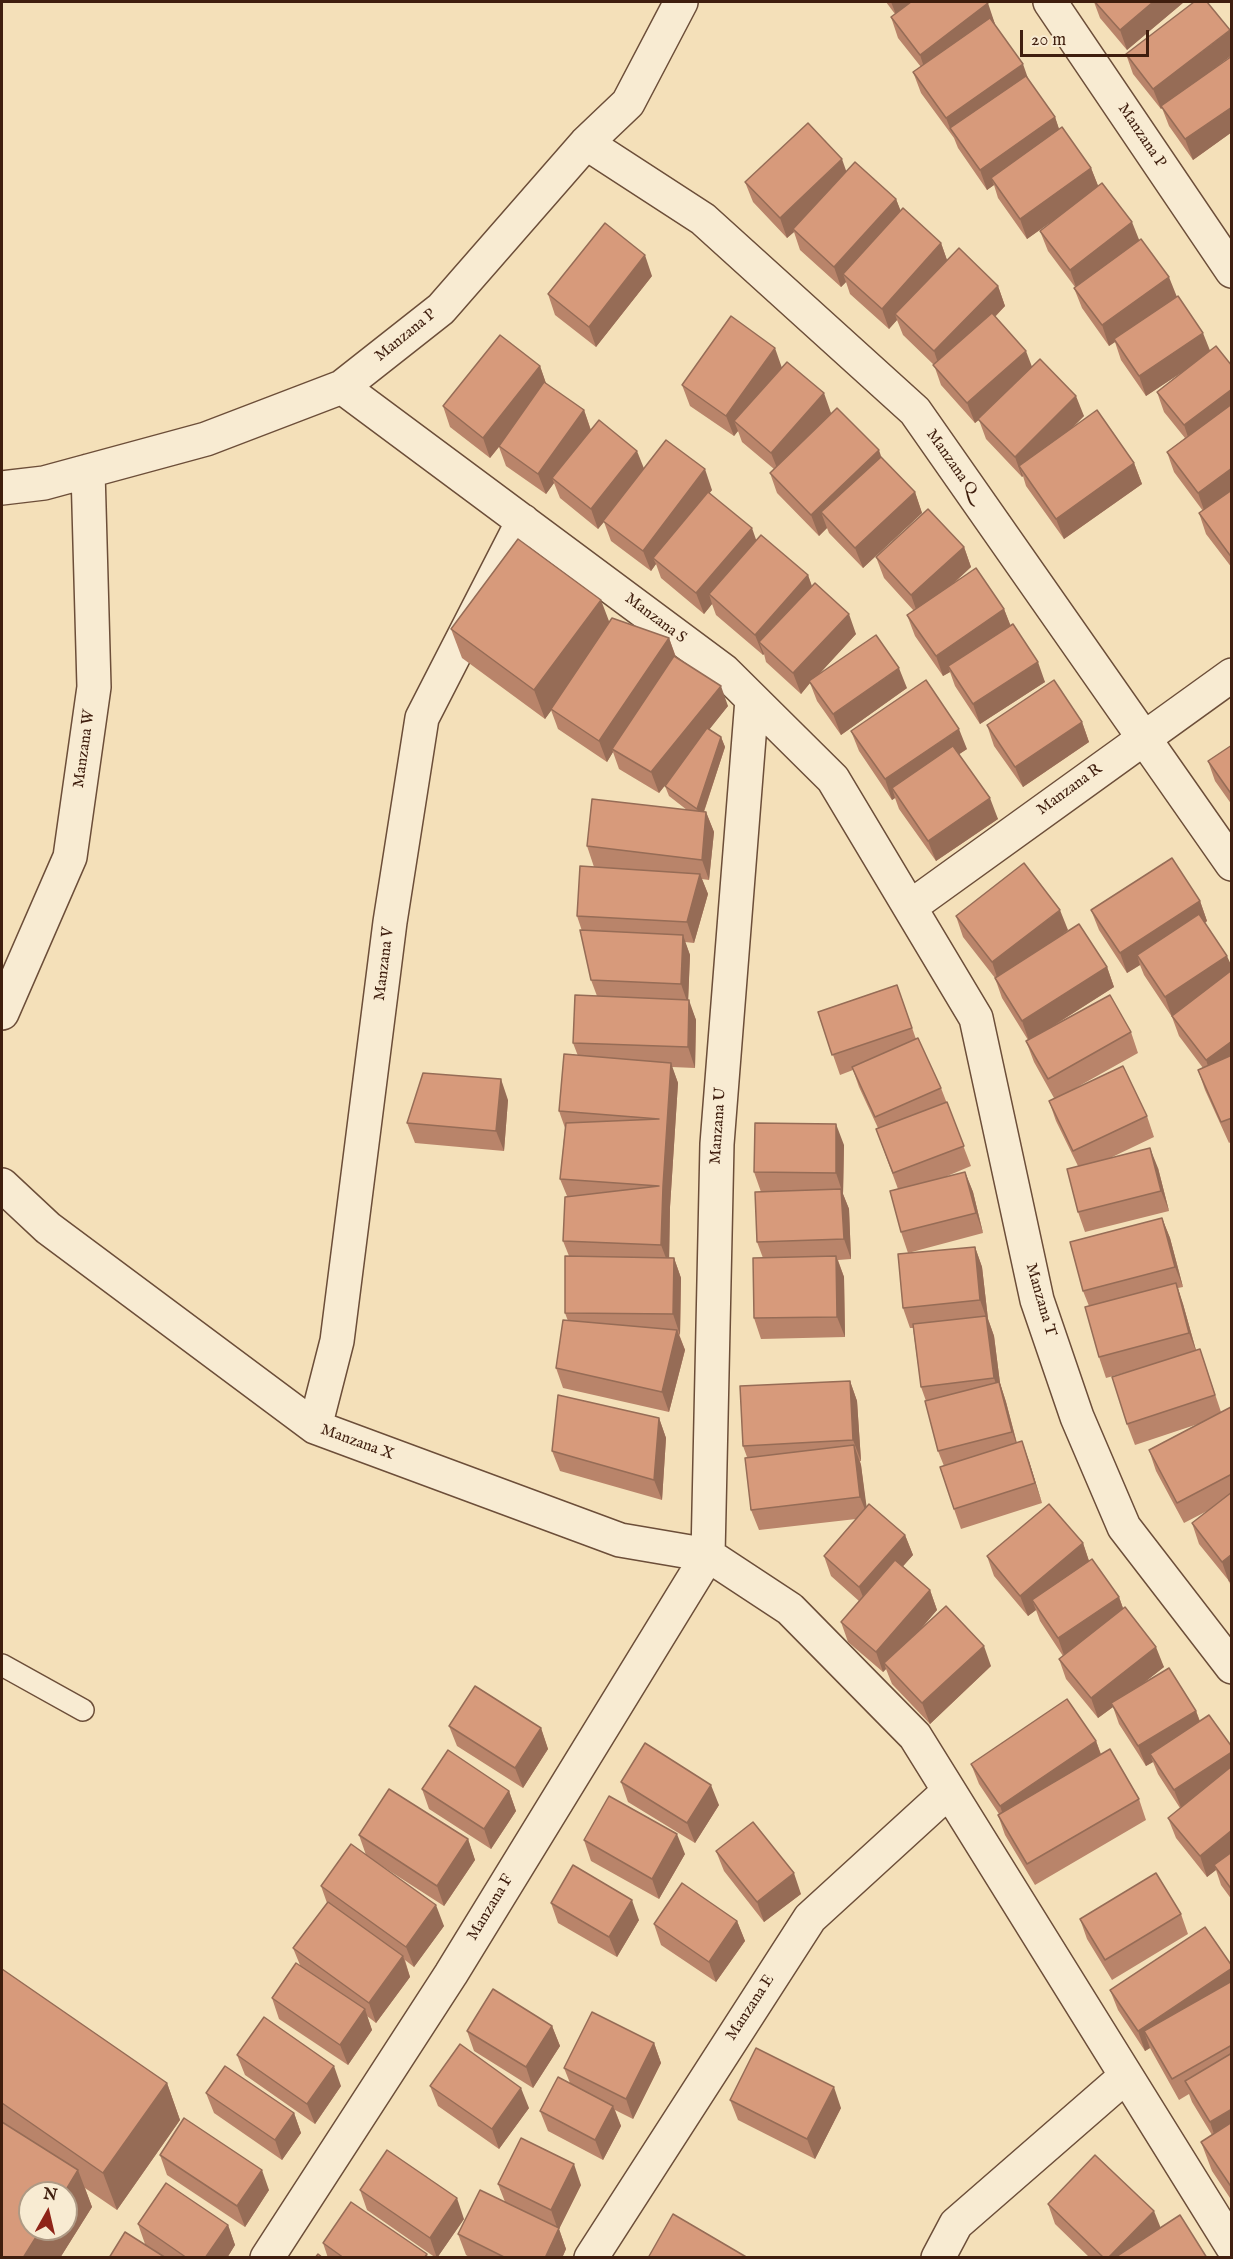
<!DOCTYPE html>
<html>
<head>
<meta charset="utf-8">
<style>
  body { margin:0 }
  #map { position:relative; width:1233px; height:2259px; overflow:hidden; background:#f4e0b9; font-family:"IM FELL English",serif }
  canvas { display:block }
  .frame { position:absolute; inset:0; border:3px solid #3f1e0e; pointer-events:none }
  .north { position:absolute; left:18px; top:2181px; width:60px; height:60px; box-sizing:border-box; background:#f8ebd2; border:2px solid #ae9984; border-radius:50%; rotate:8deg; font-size:16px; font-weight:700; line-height:24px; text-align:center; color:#3f1e0e }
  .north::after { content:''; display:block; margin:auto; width:21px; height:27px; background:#8f2418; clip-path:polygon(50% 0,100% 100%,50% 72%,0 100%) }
  .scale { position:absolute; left:1020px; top:30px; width:129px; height:27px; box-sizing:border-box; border:3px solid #3f1e0e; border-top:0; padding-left:8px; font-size:18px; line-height:21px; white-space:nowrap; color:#3f1e0e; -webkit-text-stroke:4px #f8ebd2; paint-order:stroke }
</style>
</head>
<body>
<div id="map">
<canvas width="1233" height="2259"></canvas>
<div class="frame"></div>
<div class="north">N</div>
<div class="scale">20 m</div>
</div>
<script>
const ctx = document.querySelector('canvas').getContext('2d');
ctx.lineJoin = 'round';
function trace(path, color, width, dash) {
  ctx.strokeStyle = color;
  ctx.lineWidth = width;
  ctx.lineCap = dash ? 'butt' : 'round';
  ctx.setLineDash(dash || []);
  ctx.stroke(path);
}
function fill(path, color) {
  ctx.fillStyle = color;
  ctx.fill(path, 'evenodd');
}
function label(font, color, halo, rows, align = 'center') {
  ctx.font = font + ' "IM FELL English",serif';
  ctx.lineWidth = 4.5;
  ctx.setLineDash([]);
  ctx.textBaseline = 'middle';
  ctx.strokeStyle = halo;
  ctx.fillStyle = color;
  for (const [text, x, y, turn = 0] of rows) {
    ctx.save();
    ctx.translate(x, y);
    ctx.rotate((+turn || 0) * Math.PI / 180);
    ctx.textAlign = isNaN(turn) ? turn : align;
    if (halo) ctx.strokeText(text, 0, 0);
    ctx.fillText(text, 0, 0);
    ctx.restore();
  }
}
const lane = new Path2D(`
  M2,1665L83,1710`);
const street = new Path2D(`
  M1050,2L1232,271
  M586,143L703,219L915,411L1232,864
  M342,387L724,671L833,779L976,1018L1037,1300L1077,1417L1124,1527L1232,1667
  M2,488L44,483L206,439L342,387L441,309L586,143L628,103L681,2
  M910,907L1232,675
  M2,1013L70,857L94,687L88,471
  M2,1185L48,1228L315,1427L620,1540L708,1555L790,1609L915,1736L1232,2246
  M315,1427L337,1341L390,922L422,718L523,521
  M708,1555L717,1144L752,699
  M267,2258L451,1974L708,1555
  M591,2258L810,1918L949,1791
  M938,2258L956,2224L1126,2076`);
trace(lane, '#6c4e39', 24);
trace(street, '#6c4e39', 36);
trace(lane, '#f8ebd2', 21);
trace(street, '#f8ebd2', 33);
fill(new Path2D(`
  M886,2H986L995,24H994L1028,79L1055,117L1059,129L1091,168L1098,186L1139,241L1177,297L1210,351L1232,366V568L1206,534L1199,513L1203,511L1174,472L1167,452L1185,438L1164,412L1157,392L1182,372L1146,396L1121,360L1115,342L1109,346L1082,308L1074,288L1075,287L1048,251L1040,231L1058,217L1027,239L998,198L994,185L987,190L958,148L954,138L921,93L913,72L921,67L898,38L891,17L895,14Z
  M1094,2H1184L1127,50L1100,18Z
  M1126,54L1232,55L1209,72L1232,56V132L1193,160L1169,126L1162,108L1161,109L1133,74Z
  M846,171L896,199L900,210L941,243L947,260L998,286L1005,306L995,317L1032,367L1084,416L1071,429L1134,463L1142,484L1064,539L1026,486L1023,476L1022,477L986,439L979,420L975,423L941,385L934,365L903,335L897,320L889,329L850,294L846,282L841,287L800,250L794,232L787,238L753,202L745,182Z
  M652,276L596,347L555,315L548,294Z
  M540,366L546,384L584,410L591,430L644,468L712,490L709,493L756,540L808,575L812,586L856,634L819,674L907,688L841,735L817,701L810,683L801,694L766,662L764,654L763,655L716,615L712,604L704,614L661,578L656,564L651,571L611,541L604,522L598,529L560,498L554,483L546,494L506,466L499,447L490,458L450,427L443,406Z
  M782,367L831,413L881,457L915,492L922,513L863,568L829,533L827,528L819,536L777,493L770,473L774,469L742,442L738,431L734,436L690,406L682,385Z
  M964,547L971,567L951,586L1004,609L1010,625L1045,682L980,724L955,686L950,672L943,676L915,636L907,615L914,611L884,578L876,557Z
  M609,623L669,638L676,657L728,706L709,729L721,737L725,747L704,812H706L714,832L709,880L702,879L708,894L694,943L685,942L690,955L688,1000L696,1020L695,1068L672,1067L678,1083L670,1207L669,1258H674L681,1278L680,1335L679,1334L685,1350L669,1412L563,1388L556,1368L568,1321L565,1313L569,1256L563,1241L567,1196L560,1179L565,1128L559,1111L578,1056L573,1043L597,996L591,980L582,931L577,916L603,868L594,867L587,846L687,810L669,796L665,786L677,770L659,793L619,769L613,752L607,762L558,729L551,710L545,719L462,658L451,629Z
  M1082,722L1089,742L1023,787L994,746L987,725Z
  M851,731L967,749L959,754L998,819L936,861L899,809L895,798L892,800L859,751Z
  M1232,745V805L1215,781L1208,761Z
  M1200,901L1207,921L1205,923L1232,967V1141L1229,1143L1205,1090L1198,1070L1203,1068L1179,1036L1172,1017L1144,975L1140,965L1127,973L1099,930L1091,910Z
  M956,916L1068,930L1060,936L1107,967L1114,987L1044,1032H1131L1138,1053L1072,1090L1147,1116L1154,1137L1108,1159L1158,1168L1169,1211L1085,1232L1078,1212V1166L1056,1121L1049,1101L1054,1098L1034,1062L1026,1041L1028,1040L1002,998L995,978L963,937Z
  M897,985L916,1039L941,1088L971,1166L940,1179L965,1172L973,1192L983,1233L908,1253L901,1232L898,1189L876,1129L878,1128L859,1087L853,1070L840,1075L818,1012Z
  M508,1100L504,1151L415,1143L407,1123Z
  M844,1145L843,1194L849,1209L851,1259L838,1260L844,1277L845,1337L761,1339L754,1318L763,1258L757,1242L761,1192L754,1172Z
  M1162,1218L1170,1238L1183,1287L1178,1288L1183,1304L1196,1350L1200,1349L1221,1412L1232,1408V1590L1229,1581L1199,1544L1192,1523L1209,1510L1184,1523L1156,1471L1149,1450L1201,1423L1135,1445L1127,1424L1131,1371L1106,1378L1099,1357L1089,1306L1083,1291Z
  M975,1247L982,1267L988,1319L994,1336L1000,1383L1006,1402L1017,1443L1029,1461L1042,1503L961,1529L954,1509L944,1466L938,1451L926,1401L921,1387L913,1328H910L903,1308Z
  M850,1381L857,1401L861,1461H860L861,1465L866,1507L905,1535L913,1555L903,1566L930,1590L937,1610L919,1631L991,1666L930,1724L892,1684L886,1669L883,1672L848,1642L841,1622L859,1601L831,1576L824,1556L856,1519L759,1530L751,1510L747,1457L743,1446Z
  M659,1418L666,1438L662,1500L560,1471L552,1451Z
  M1083,1543L1089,1561L1119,1597L1123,1608L1164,1667L1141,1685L1196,1711L1200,1721L1232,1747V1900L1221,1885L1216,1870L1207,1877L1176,1838L1168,1818L1180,1808L1158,1774L1153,1762L1146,1766L1119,1724L1113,1707L1098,1718L1066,1679L1059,1659L1063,1656L1040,1621L1036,1610L1028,1616L994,1576L987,1556Z
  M449,1726L541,1728L548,1749L523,1788L457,1746Z
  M1096,1741L1101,1754L1139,1799L1146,1820L1035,1885L1005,1835L998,1815L999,1814L979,1784L971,1764Z
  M621,1782L719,1805L695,1843L628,1802Z
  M422,1789L509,1791L516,1811L491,1849L429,1809Z
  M359,1835L468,1839L475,1860L444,1906L371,1859L444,1926L414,1967L405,1960L410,1977L376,2023L367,2016L372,2030L348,2065L279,2019L272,1998L300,1965L293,1948L327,1903L321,1886L366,1855Z
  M584,1840L685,1854L659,1899L591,1861Z
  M716,1851L801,1894L764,1922L724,1871Z
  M551,1903L639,1920L617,1957L558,1923Z
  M1181,1914L1188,1934L1112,1980L1087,1939L1080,1919Z
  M737,1921L745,1941L716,1982L661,1945L654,1924Z
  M1232,1966V2201L1212,2171L1201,2142L1212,2135L1192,2102L1189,2094L1179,2100L1150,2048L1145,2051L1118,2010L1110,1990Z
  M2,1969L167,2083L180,2120L117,2210L85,2188L92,2207L60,2258H2Z
  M552,2026L560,2046L533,2088L474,2051L467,2031Z
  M654,2043L661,2063L633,2119L615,2110L621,2126L603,2160L548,2131L540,2111L570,2083L564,2068Z
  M237,2055L341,2086L315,2124L245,2075Z
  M430,2086L529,2108L499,2149L438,2106Z
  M206,2093L294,2113L301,2133L282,2160L214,2113Z
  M730,2100L841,2108L815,2159L738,2120Z
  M160,2155L269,2190L245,2227L167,2175Z
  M498,2184L581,2185L559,2229L566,2249L562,2258H471L466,2255L458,2234L505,2202Z
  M360,2190L464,2219L437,2258H436L367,2210Z
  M1048,2204L1160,2228L1207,2258H1090L1055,2224Z
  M138,2224L228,2225L235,2245L227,2258H109L145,2244Z
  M323,2243L427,2254L428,2258H328Z`), '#b9846a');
fill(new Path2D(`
  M891,2H920L897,17Z
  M1153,2H1184L1127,50L1120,30Z
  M988,3L995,24L927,76L920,55Z
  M1230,30L1232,36V55L1162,108L1161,106L1162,108L1161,109L1153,89Z
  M1023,64L1030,84L950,128L954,138L946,118Z
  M1232,107V132L1193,160L1185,139Z
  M1055,117L1062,138L991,178L994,185L987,190L980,170Z
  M842,159L849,179L793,229L794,232L787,238L780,218Z
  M1091,168L1099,188L1027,239L1020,219Z
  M896,199L904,219L843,274L846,282L841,287L834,267Z
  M1132,222L1140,242L1077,290L1070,270Z
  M941,243L948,263L895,314L897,320L889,329L882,309Z
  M645,255L652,276L596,347L589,327Z
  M1169,277L1177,297L1114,339L1115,342L1109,346L1102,325Z
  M998,286L1005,306L941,372L934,351Z
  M1203,333L1211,353L1146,396L1139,376Z
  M775,348L782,368L734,421L738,431L734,436L726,416Z
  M1026,351L1034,372L975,423L967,403Z
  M540,366L547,386L490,458L483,438Z
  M1232,389V415L1191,446L1184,425Z
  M824,393L831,413L779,473L771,453Z
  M1076,396L1084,416L1025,474L1019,466L1023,476L1022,477L1015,457Z
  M584,410L591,431L552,478L554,483L546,494L538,474Z
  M879,450L886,471L821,512L827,528L819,536L811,515Z
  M637,451L645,471L598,529L591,509Z
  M1134,463L1142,484L1064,539L1056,519Z
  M1232,468V494L1205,513L1198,493Z
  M705,469L712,490L658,562L653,558L656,564L651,571L643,551Z
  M915,492L922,513L863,568L855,548Z
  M752,528L759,548L709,594L712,604L704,614L696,593Z
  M964,547L971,567L918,615L911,595Z
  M808,575L815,596L759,642L764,654L763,655L755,635Z
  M601,600L612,629L545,719L534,690Z
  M1004,609L1012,629L948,666L950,672L943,676L936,656Z
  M849,614L856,634L811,683L809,681L810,683L801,694L793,673Z
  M669,638L676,658L612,749L613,752L607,762L599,741Z
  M1038,662L1045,682L980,724L973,704Z
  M899,668L907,688L841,735L833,714Z
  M721,686L728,706L659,793L651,772Z
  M1082,722L1089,742L1023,787L1015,767Z
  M959,729L967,749L897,796L892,788L895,798L892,800L885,779Z
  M721,737L725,747L701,820L697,809Z
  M990,798L998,819L936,861L928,841Z
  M706,812L714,832L709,880L702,860Z
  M700,874L708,894L694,943L687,922Z
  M1200,901L1207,921L1143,963L1137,955L1140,965L1127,973L1120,953Z
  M1060,910L1068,930L999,983L992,962Z
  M683,935L690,955L688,1004L681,984Z
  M1227,956L1232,967V978L1172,1017L1165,997Z
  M1107,967L1114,987L1029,1041L1022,1021Z
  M689,1000L696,1020L695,1068L688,1047Z
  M1232,1041V1067L1213,1081L1206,1060Z
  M671,1063L678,1083L670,1207L669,1266L661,1245L663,1186Z
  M501,1079L508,1100L504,1151L496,1131Z
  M836,1124L844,1145L843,1194L836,1173Z
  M1150,1148L1158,1168L1169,1211L1161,1191Z
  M965,1172L973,1192L983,1233L976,1213Z
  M841,1189L849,1209L851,1259L844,1239Z
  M1162,1218L1170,1238L1183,1287L1175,1267Z
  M975,1247L982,1267L988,1319L994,1336L1000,1383L1006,1402L1019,1452L994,1378L986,1317L980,1300Z
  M836,1256L844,1277L845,1337L837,1317Z
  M674,1258L681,1278L680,1335L673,1314Z
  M1176,1283L1183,1304L1197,1354L1189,1333Z
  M677,1330L685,1350L669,1412L662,1392Z
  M850,1381L857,1401L861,1461L853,1440Z
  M659,1418L666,1438L662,1500L654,1480Z
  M1022,1441L1029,1461L1042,1503L1035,1483Z
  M854,1445L861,1465L868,1517L860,1497Z
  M905,1535L913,1555L867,1607L859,1587Z
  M1083,1543L1090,1564L1032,1600L1036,1610L1028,1616L1020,1596Z
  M1232,1554V1580L1229,1582L1222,1562Z
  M930,1590L937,1610L888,1667L884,1663L886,1669L883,1672L876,1652Z
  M1119,1597L1126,1617L1065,1658L1058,1638Z
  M984,1646L991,1666L930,1724L922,1703Z
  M1156,1647L1164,1667L1113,1707L1111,1703L1113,1707L1098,1718L1091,1698Z
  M1196,1711L1203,1731L1150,1754L1153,1762L1146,1766L1138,1746Z
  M541,1728L548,1749L523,1788L515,1768Z
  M1096,1741L1103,1761L1007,1826L1000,1806Z
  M1232,1752V1778L1182,1810L1174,1790Z
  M711,1785L719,1805L695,1843L687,1823Z
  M509,1791L516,1811L491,1849L484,1829Z
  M1232,1830V1857L1214,1865L1216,1870L1207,1877L1200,1856Z
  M677,1834L685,1854L659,1899L652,1879Z
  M468,1839L475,1860L444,1906L437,1886Z
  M794,1873L801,1894L764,1922L757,1902Z
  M632,1900L639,1920L617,1957L609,1937Z
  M436,1905L444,1926L414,1967L406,1947Z
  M737,1921L745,1941L716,1982L709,1962Z
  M403,1956L410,1977L376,2023L369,2003Z
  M1232,1968V1993L1144,2031L1150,2048L1145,2051L1138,2031Z
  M365,2009L372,2030L348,2065L340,2045Z
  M552,2026L560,2046L533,2088L526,2067Z
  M654,2043L661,2063L633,2119L626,2099Z
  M334,2066L341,2086L315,2124L307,2104Z
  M167,2083L180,2120L117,2210L103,2173Z
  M834,2087L841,2108L815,2159L807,2139Z
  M521,2088L529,2108L499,2149L492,2129Z
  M613,2106L621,2126L603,2160L595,2140Z
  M1232,2109V2134L1217,2143L1210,2122Z
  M294,2113L301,2133L282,2160L275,2140Z
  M574,2164L581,2185L559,2229L566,2249L562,2258H545L558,2230L551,2210Z
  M78,2170L92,2207L60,2258H23L41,2229H66V2193H64Z
  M262,2170L269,2190L245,2227L237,2206Z
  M457,2198L464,2219L437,2258L430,2238Z
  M1154,2211L1162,2231L1136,2258H1108Z
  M228,2225L235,2245L227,2258H205Z`), '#966c56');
const building = new Path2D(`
  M911,2H986L988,3L920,55L891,17Z
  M1095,2H1153L1120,30Z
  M1194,2H1207L1230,30L1153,89L1126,54Z
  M990,18L1023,64L946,118L913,72Z
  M1232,56V107L1185,139L1161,106Z
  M1026,76L1055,117L980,170L950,128Z
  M808,123L842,159L780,218L745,182Z
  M1062,127L1091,168L1020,219L991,178Z
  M855,162L896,199L834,267L793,229Z
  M1102,183L1132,222L1070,270L1040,231Z
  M903,208L941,243L882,309L843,274Z
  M605,223L645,255L589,327L548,294Z
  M1141,239L1169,277L1102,325L1074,288Z
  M959,248L998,286L934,351L895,314Z
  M1178,296L1203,333L1139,376L1114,339Z
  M992,313L1026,351L967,403L933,365Z
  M731,316L775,348L726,416L682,385Z
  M500,335L540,366L483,438L443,406Z
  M1216,346L1232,366V389L1184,425L1157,392Z
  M1040,359L1076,396L1015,457L978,419Z
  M787,362L824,393L771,453L734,421Z
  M544,382L584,410L538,474L499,446Z
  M1232,404V468L1198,493L1167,452Z
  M837,408L879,450L811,515L770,473Z
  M1097,410L1134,463L1056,519L1019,466Z
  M599,420L637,451L591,509L552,478Z
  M666,440L705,469L643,551L603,521Z
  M881,457L915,492L855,548L821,512Z
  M1232,490V558L1199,513Z
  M708,492L752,528L696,593L653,558Z
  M928,509L964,547L911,595L876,557Z
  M761,535L808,575L755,635L709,594Z
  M518,539L601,600L534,690L451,629Z
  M976,568L1004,609L936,656L907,615Z
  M815,583L849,614L793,673L759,642Z
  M612,618L669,638L599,741L551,709Z
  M1013,624L1038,662L973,704L948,666Z
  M876,635L899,668L833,714L809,681Z
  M674,656L721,686L651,772L612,749Z
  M926,680L959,729L885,779L851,731Z
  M1054,680L1082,722L1015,767L987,725Z
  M707,728L721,737L697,809L665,786Z
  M1232,745V795L1208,761Z
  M953,746L990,798L928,841L892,788Z
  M592,799L706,812L702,860L587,846Z
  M1172,858L1200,901L1120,953L1091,910Z
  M1024,863L1060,910L992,962L956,916Z
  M580,866L700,874L687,922L577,916Z
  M1199,914L1227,956L1165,997L1137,955Z
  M1079,924L1107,967L1022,1021L995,978Z
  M580,930L683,935L681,984L591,980Z
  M1232,970V1041L1206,1060L1172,1016Z
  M897,985L912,1028L832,1055L818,1012Z
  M575,995L689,1000L688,1047L573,1043Z
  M1110,995L1131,1032L1048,1079L1026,1041Z
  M918,1038L941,1088L875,1117L852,1067Z
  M564,1054L671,1063L663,1186L661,1245L563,1241L565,1197L659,1186L560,1179L566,1123L659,1119L559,1111Z
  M1232,1055V1118L1221,1122L1198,1070Z
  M1123,1066L1147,1116L1073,1151L1049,1101Z
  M423,1073L501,1079L496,1131L407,1123Z
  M947,1102L964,1146L893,1173L876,1129Z
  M755,1123L836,1124V1173L754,1172Z
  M1150,1148L1161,1191L1078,1212L1067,1169Z
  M965,1172L976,1213L901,1232L890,1191Z
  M841,1189L844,1239L757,1242L755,1192Z
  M1162,1218L1175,1267L1083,1291L1070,1242Z
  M975,1247L980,1300L903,1308L898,1254Z
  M565,1256L674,1258L673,1314L565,1313Z
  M836,1256L837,1317L754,1318L753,1258Z
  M1176,1283L1189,1333L1099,1357L1085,1307Z
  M986,1316L994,1378L921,1387L913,1324Z
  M563,1320L677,1330L662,1392L556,1368Z
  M1200,1349L1215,1395L1127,1424L1112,1377Z
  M850,1381L853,1440L743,1446L740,1386Z
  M999,1382L1012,1432L938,1451L925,1401Z
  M558,1395L659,1418L654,1480L552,1451Z
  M1231,1407L1232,1408V1474L1177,1503L1149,1450Z
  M1022,1441L1035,1483L954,1509L940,1467Z
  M854,1445L860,1497L751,1510L745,1458Z
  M1232,1492V1554L1222,1562L1192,1523Z
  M869,1504L905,1535L859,1587L824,1556Z
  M1049,1504L1083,1543L1020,1596L987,1556Z
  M1092,1559L1119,1597L1058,1638L1032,1600Z
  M895,1560L930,1590L876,1652L841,1622Z
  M946,1606L984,1646L922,1703L884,1663Z
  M1125,1607L1156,1647L1091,1698L1059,1659Z
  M1169,1668L1196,1711L1138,1746L1111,1703Z
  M475,1686L541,1728L515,1768L449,1726Z
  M1067,1699L1096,1741L1000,1806L971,1764Z
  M1209,1715L1232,1747V1752L1174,1790L1150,1754Z
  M645,1743L711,1785L687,1823L621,1782Z
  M1110,1749L1139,1799L1027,1864L998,1815Z
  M448,1750L509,1791L484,1829L422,1789Z
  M1232,1766V1830L1200,1856L1168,1818Z
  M389,1789L468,1839L437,1886L359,1835Z
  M609,1796L677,1834L652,1879L584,1840Z
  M753,1822L794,1873L757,1902L716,1851Z
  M351,1844L436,1905L406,1947L321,1886Z
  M1232,1852V1890L1214,1865Z
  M573,1865L632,1900L609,1937L551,1903Z
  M1156,1873L1181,1914L1105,1960L1080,1919Z
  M682,1883L737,1921L709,1962L654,1924Z
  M328,1902L403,1956L369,2003L293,1948Z
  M1205,1927L1232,1966V1968L1138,2031L1110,1990Z
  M296,1963L365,2009L340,2045L272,1998Z
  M2,1969L167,2083L103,2173L2,2103Z
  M1232,1981V2045L1172,2079L1144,2031Z
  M493,1989L552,2026L526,2067L467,2031Z
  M592,2012L654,2043L626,2099L564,2068Z
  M264,2017L334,2066L307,2104L237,2055Z
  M460,2044L521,2088L492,2129L430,2086Z
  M756,2048L834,2087L807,2139L730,2100Z
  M1232,2053V2109L1210,2122L1185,2081Z
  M225,2066L294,2113L275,2140L206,2093Z
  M558,2077L613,2106L595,2140L540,2111Z
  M184,2118L262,2170L237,2206L160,2155Z
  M2,2122L78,2170L64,2193H30V2229H41L23,2258H2Z
  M1232,2122V2188L1201,2142Z
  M521,2138L574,2164L551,2210L498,2184Z
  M387,2150L457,2198L430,2238L360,2190Z
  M1095,2155L1154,2211L1108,2258H1104L1048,2204Z
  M166,2183L228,2225L205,2258H187L138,2224Z
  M480,2190L559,2228L545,2258H506L458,2234Z
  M351,2202L427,2254L424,2258H344L323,2243Z
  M673,2214L748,2258H648Z
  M1180,2215L1207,2258H1114Z
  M125,2232L166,2258H109Z
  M318,2254L323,2258H315Z`);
fill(building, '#d79a7b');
trace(building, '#966c56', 1.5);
label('16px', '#3f1e0e', '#f8ebd2', [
  ["Manzana P",1141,136,56],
  ["Manzana P",406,336,-39],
  ["Manzana Q",951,463,55],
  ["Manzana S",655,619,37],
  ["Manzana W",85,749,-82],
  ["Manzana R",1070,790,-36],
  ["Manzana V",385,964,-83],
  ["Manzana U",719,1126,-86],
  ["Manzana T",1040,1300,74],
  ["Manzana X",357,1443,20],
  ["Manzana F",491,1908,-59],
  ["Manzana E",751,2008,-57]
]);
</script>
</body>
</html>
